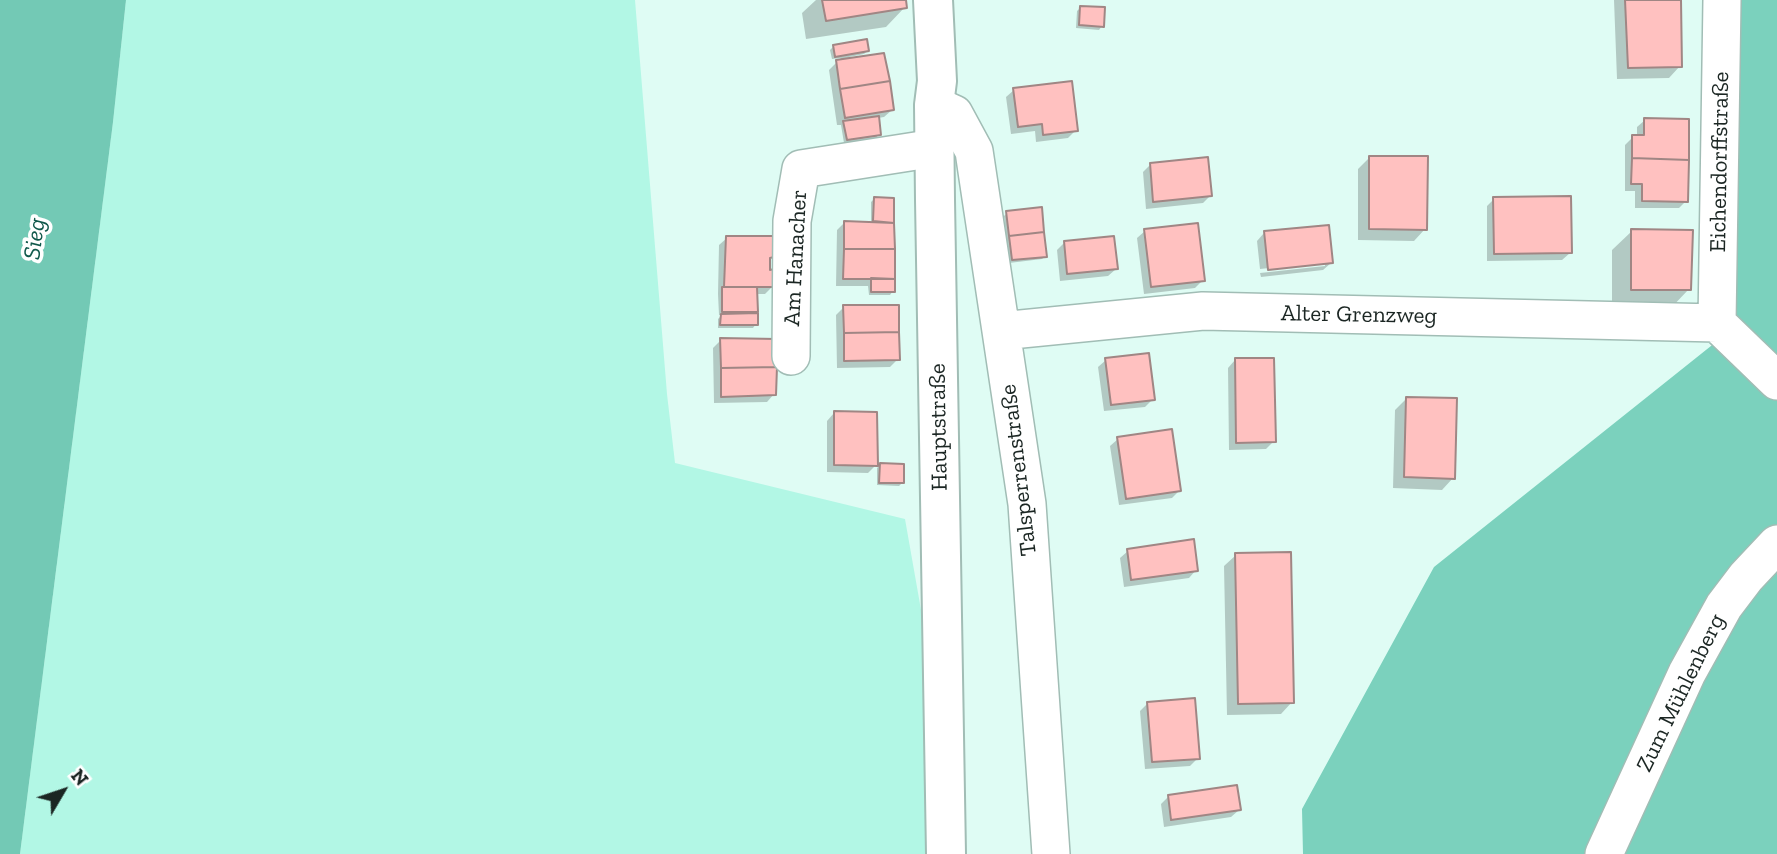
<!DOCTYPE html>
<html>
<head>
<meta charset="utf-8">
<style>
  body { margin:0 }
  #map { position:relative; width:1777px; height:854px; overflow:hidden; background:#dffcf4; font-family:"Zilla Slab",serif }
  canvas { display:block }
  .north { position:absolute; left:28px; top:756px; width:70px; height:70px; -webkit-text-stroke:5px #fff; paint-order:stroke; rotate:51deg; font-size:19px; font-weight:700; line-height:28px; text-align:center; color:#1b2623 }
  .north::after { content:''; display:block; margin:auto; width:24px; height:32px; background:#1b2623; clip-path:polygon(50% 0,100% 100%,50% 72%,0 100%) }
</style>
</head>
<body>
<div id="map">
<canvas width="1777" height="854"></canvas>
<div class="north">N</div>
</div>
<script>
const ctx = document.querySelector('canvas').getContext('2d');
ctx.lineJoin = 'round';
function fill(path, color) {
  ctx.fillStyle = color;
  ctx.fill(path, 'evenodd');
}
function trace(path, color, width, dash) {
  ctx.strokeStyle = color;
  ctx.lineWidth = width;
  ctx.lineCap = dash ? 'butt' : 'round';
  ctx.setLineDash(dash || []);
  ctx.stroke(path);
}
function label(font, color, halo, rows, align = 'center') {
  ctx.font = font + ' "Zilla Slab",serif';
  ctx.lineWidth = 7;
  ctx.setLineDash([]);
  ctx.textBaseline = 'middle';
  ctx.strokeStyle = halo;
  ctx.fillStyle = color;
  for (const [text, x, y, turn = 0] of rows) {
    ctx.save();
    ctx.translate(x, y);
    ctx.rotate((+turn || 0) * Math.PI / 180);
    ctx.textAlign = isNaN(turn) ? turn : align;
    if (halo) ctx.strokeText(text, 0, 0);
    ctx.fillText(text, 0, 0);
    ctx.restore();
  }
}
fill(new Path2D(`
  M126,0H635L667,394L675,463L905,519L964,854H20L113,122Z`), '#b2f7e5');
fill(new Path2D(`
  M1732,0H1777V854H1303L1302,809L1434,567L1731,330Z`), '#7bd1bd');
fill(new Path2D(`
  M0,0H126L113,122L20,854H0Z`), '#73c9b5');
fill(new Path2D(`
  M816,0H904L905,7L886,27L806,39L802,13Z
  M1614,0H1679L1680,66L1669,78L1617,79Z
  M1080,8L1102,26L1099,30L1076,28L1077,11Z
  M834,46L867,51L864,54L849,57L892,110L884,117L878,118L879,134L876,138L844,143L841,125H837L829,70L841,58L832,59L830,50Z
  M1014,90L1076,130L1068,138L1036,142L1035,131L1011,134L1006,97Z
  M1645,120L1686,201L1679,208H1635V191H1625V145L1633,137H1637V127Z
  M1370,157L1425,229L1414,241L1358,240V169Z
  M1151,164L1210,196L1203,203L1146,209L1143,172Z
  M874,199H892L893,291L890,295H869L868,286H836L837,230L844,223L871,224V202Z
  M1494,199L1570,253L1562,260L1487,261V206Z
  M1007,213L1045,256L1042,259L1009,263L1004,216Z
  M1145,231L1203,280L1195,288L1144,294L1137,238Z
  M1632,231L1689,289L1670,309H1612V250Z
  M1264,233L1331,263L1323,270L1261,277L1260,273L1325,266V262L1260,269L1257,241Z
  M727,238L772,257L768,261L773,286L765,294H755L756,311L752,315L756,324L753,328H718V319L722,315H719L718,294L719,245Z
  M1065,242L1116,269L1108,276L1060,281L1057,250Z
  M844,307L898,359L890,367L837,368L836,315Z
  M721,340L774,394L767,402L714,403L713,348Z
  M1106,360L1153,399L1145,407L1104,411L1098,367Z
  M1235,360L1274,441L1266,449L1229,450L1228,368Z
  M1406,399L1453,478L1442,490L1393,488L1395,410Z
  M834,413L876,465L868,473L827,472V421Z
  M1118,439L1180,490L1172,498L1119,505L1110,446Z
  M881,464L902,483L899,486L877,485V468Z
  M1128,551L1196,570L1189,578L1124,587L1120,558Z
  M1236,555L1292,702L1281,714L1227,715L1224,566Z
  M1147,704L1198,758L1190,766L1145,769L1140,711Z
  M1168,797L1239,810L1231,817L1164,827L1161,804Z`), '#0003');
const building = new Path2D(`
  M822,0H906L907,8L826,21Z
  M1625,0H1681L1682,67L1628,68Z
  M1080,6L1105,7L1104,27L1079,25Z
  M867,39L869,51L835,57L833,45Z
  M884,53L890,81L840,89L836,60Z
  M890,81L894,110L845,118L840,89Z
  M1072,81L1078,131L1043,135L1042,124L1018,127L1013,88Z
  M879,116L881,135L847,140L843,121Z
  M1644,118L1689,119V160L1632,158V135H1644Z
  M1369,156H1428L1427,230L1369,229Z
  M1208,157L1212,196L1153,202L1150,163Z
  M1632,158L1689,160L1688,202L1642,201V184H1631Z
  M1571,196L1572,253L1494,254L1493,197Z
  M874,197L894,198V223L873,221Z
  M1042,207L1044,232L1009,236L1006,211Z
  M844,221L894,223L895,249H844Z
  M1198,223L1205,281L1151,287L1144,229Z
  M1329,225L1333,263L1268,270L1264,231Z
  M1631,229L1693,230L1691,290H1631Z
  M1044,232L1047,257L1012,260L1009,236Z
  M726,236H774V257L770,258V270L774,269V287H724Z
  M1114,236L1118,269L1067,274L1064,241Z
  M844,249H895V279H843Z
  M871,278L895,279V292H871Z
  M722,287H757L758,312H722Z
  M843,305H899V332L844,333Z
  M758,313V325H720L721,314Z
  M899,332L900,360L844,361V333Z
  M720,338L777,339V367L721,368Z
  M1149,353L1155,400L1111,405L1105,358Z
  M1235,358H1274L1276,442L1236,443Z
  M777,367L776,395L721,397V368Z
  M1406,397L1457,398L1455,479L1404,477Z
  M834,411L877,412L878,466L834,465Z
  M1172,429L1181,491L1126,499L1117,437Z
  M880,463L904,464V483H879Z
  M1194,539L1198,571L1131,580L1127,549Z
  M1291,552L1294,703L1238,704L1235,553Z
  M1195,698L1200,759L1152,762L1147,702Z
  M1237,785L1241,810L1171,820L1168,795Z`);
fill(building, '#ffc1c0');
trace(building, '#a08684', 2);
const minor = new Path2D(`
  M934,105L954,114L974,151L1027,504L1051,854
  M1717,323L1722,0
  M1717,323L1777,381
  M1001,331L1203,311L1717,323
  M791,356L792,221L801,169L935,148
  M1604,854L1687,673L1724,606L1746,577L1777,544`);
const major = new Path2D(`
  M933,0L937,81L934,105L935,200L946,854`);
trace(minor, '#a1bdb5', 40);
trace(major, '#a1bdb5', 42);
trace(minor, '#fff', 37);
trace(major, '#fff', 38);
label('23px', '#1b2623', '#fff', [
  ["Eichendorffstraße",1720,162,-89],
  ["Am Hanacher",796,258,-87],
  ["Alter Grenzweg",1359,315,1],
  ["Hauptstraße",939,427,-91],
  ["Talsperrenstraße",1019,470,-97],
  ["Zum Mühlenberg",1681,693,-64]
]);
label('italic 24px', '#10584b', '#fff', [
  ["Sieg",35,239,-82]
]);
</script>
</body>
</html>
